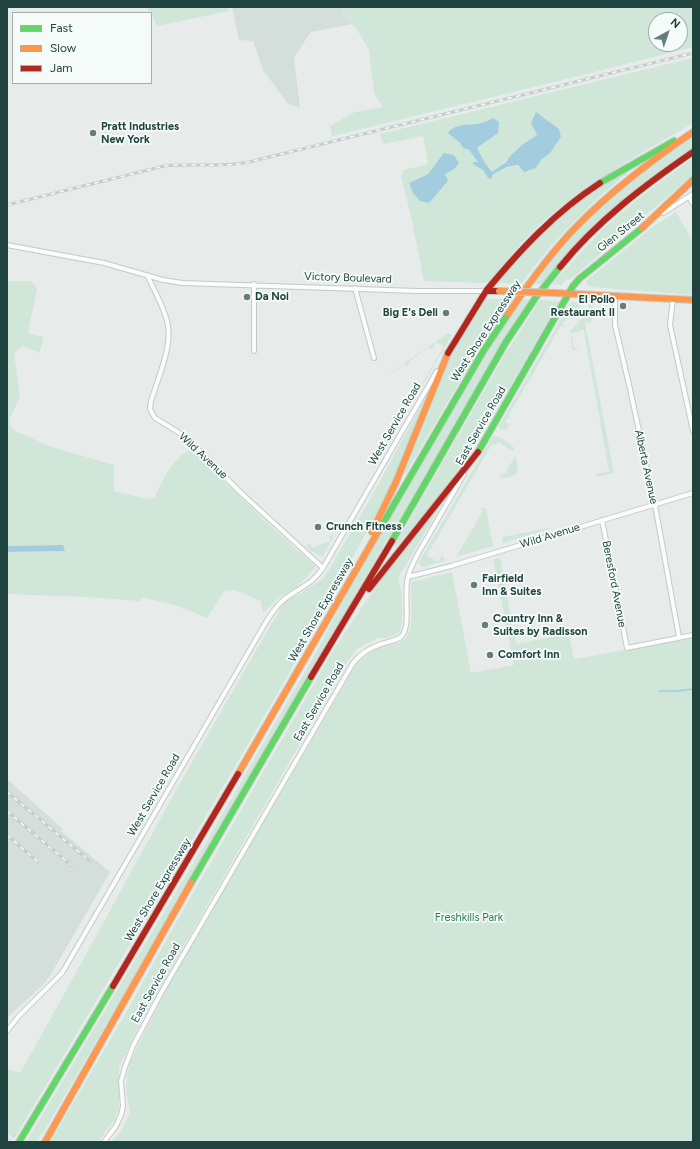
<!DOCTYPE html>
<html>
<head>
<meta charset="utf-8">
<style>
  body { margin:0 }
  #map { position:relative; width:700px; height:1149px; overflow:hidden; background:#e7eceb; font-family:Figtree,sans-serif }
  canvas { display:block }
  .frame { position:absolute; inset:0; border:8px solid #21433f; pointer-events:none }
  .legend { position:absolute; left:12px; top:12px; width:140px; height:72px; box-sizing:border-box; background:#f5fbf9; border:1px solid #a0b1af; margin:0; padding:5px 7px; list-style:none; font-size:12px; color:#21433f }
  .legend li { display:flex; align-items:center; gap:8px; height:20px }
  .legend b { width:20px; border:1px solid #a0b1af }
  .north { position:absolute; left:648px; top:12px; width:40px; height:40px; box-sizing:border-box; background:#f5fbf9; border:1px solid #a0b1af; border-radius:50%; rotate:40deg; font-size:11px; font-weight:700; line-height:16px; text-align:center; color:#21433f }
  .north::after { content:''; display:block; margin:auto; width:14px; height:18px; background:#667e7b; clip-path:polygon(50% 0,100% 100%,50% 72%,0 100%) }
</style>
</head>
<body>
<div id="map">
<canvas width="700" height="1149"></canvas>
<div class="frame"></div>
<ul class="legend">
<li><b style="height:5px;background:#63d668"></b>Fast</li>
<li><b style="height:5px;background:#ff974d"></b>Slow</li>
<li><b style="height:5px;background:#b3261e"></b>Jam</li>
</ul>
<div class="north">N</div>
</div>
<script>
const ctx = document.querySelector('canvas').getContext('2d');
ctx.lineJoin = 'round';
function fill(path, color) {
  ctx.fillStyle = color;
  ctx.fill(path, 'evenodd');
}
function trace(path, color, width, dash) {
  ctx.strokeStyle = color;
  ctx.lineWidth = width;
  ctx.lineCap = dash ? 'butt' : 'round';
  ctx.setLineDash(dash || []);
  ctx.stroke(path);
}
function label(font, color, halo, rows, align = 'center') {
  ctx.font = font + ' Figtree,sans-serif';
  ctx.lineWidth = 3.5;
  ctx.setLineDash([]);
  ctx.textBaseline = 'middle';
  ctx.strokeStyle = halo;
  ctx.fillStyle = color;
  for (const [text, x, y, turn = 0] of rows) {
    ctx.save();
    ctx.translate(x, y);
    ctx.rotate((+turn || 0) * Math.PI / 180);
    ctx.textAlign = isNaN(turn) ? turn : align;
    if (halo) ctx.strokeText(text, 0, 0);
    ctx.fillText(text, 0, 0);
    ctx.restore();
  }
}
fill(new Path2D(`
  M232,7H346L353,24L311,32L294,57L300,108L288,104L263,70L253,41L239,40Z
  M7,779L63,829L61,831L110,872L50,976L43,985L8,1017L7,1016Z`), '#d4dfdb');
fill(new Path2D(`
  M146,7H228L229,11L157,26L151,13Z
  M340,7H612L627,9V7H693V47L579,76L332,136L330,126L355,112L383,107L374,93L369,50L356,28L344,18ZM656,20H680V44H656Z
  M693,58V123C637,156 578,187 531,233C516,248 503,265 490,282H486L484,283L424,281L412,221L401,176L404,170L428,164L423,136L383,144L380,134ZM541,115L548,121L550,153L541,160L536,168C515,165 510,165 492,175V178H488L483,170L474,165L479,162L469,150L463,148L460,143L448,133L470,123H480L493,118L487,142L477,148L485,163L492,172C504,164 510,155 521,146C526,142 532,139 537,135L534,130ZM454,169L445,174L448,181L429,203L409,183L428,174Z
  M693,136V148L633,191L543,284H532C560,248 592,215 627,185C647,167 671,152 693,136Z
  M693,158V175L571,279H567L561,285L552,284L603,229L635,201Z
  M628,169L629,172C589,204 551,242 521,284L501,283L498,281L544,231L577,201Z
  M676,212L693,242V295L591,287L587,285V280L650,229Z
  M7,281H31L37,289L28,333L44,337L39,353L23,346L14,353L20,396L9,421L13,430L52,447L114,465V491L146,499L155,497C162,482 175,453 192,450L264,520L316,567L297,587L279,597L263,613L261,601L235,590L224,591L207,618L178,606L142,597L140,601L85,597L7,594V552L65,551L63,545L7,546Z
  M488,299H510L454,391L405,475L404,474L451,355L484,300Z
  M520,299L531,300L456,422L43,1133H42L36,1142H26L206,842L313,658L355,578L448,418Z
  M540,300L557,301L559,302L504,397L444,492L395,548L394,547L504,356Z
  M591,300L593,301L592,322L585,323L614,473L596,477L597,474L609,471L584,332V330L571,333L574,349L578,348L576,351L572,349L570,331L584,316Z
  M571,302H579C582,311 578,314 572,320L570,317L562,323L565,327L561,326L508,416L511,418V419L507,418L505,422L509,425L506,430L500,429L499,426Z
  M448,333L452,335L414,399L411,395L415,396L444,346L436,342L432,350L429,347L411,360L407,367L405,364L390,374H389Z
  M424,400L426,401L388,491L370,526L280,689L189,845L14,1139L7,1133V1069L20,1073C60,1003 98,932 137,861C185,773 235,687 285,601L301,593L324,578L371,498Z
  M493,436C499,436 512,443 515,450L513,451L498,442L496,445L492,444L427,555L438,562L442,556L444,558V561L424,567L420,566L419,562Z
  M515,456C521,469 518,478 502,478L500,475V473L504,475Z
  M438,506L440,507L398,578C403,596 404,614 400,632L388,638H378L358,648L347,662L147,1010L119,1067V1108L115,1119L98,1142H50L122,1020L173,928L336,646L383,576Z
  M482,507L486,509L493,546L456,557L483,511L480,509Z
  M548,528L549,529L503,543L502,537Z
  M334,535L323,557L311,551L306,546L310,544L313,548L330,541L329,536Z
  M500,558L516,644L569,634L574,659L693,638V1142H111L121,1131L130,1113L126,1090L127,1074L130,1062L169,984L357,663C363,657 368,653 375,649C386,643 405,647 409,632C413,621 411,594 411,582L452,572L471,673L514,665L493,559Z`), '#cfe6d9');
fill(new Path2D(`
  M536,112L559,129L561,137L550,153L541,160L536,168L524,172L518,165L507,167L492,175V179L488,178L483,170L474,165L473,162H478L469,150L463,148L460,143L448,133C457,122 469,126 481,123C485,122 489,120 493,118L499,122L498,133L477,148L485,163L492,172L506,162L509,157L522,145L537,135L531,123Z
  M444,153L454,155L459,163L454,169L445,174L448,181L429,203L420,201L413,193L409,183L428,174Z
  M63,545L65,551L7,552V546Z`), '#a3cdde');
trace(new Path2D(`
  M659,691H678L693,689`), '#a3cdde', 1.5);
const street = new Path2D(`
  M689,197L693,204
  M663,213L693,194
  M7,245L104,263L163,280L182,283L417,291H486
  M147,275C154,290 166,310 168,326C172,347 157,381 151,401L150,409L155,418L178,432L192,443L239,491L323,568
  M355,288L374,358
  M615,296V325L630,389L655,505L679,637
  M673,299L670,325L693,431
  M254,351V284
  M602,520L627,648L693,635
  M408,577L451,566L693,493
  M7,1031L18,1017L62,973L266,622C272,613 277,604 286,598C301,587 312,584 323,568L437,371
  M7,1141L8,1142
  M104,1142L116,1126L121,1115L123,1106L121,1081L125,1067L133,1046L161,993L353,663C361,653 369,648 381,644C387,642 395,641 401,637C412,626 403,592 408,577C412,561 422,547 430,533C441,513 453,494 464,474`);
const fast = new Path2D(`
  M600,183L674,141
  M478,452L573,286L579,279L642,228
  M378,532L484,350L508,314
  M392,541L506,342L536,297L560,267
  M191,883L311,677
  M19,1142L113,986`);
const slow = new Path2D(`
  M642,228L693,180
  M555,293L693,300
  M508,314C529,283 551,252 577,226C612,190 652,160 693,132
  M372,532L396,482L448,353
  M238,774L378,532
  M45,1142L191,883`);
const jam = new Path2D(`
  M560,267C597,221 645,185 693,152
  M486,291C520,250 555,212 600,183
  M448,353L486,291H499
  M369,589L478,452
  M311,677L392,541
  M113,986L238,774`);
trace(street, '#c4c9c8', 6);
trace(fast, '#c2cac8', 8);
trace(slow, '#c2cac8', 8);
trace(jam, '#c2cac8', 8);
trace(street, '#fbfcfc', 4);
trace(fast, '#63d668', 6);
trace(slow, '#ff974d', 6);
trace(jam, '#b3261e', 6);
const rail = new Path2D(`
  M7,205L164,166C192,163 221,168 249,162L693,53
  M7,792L91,862
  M7,811L71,865
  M7,835L38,862`);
trace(rail, '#c8cdcc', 3);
trace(rail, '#f5fbf9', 1.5, [4.5]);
const slowBridge = new Path2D(`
  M499,291L555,293`);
trace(slowBridge, '#c2cac8', 8, []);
trace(slowBridge, '#ff974d', 6);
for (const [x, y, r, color] of [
  [93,133,4,"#667e7b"],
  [247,297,4,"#667e7b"],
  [623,306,4,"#667e7b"],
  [446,313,4,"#667e7b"],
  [318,527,4,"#667e7b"],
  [474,585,4,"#667e7b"],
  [485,625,4,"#667e7b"],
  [490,655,4,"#667e7b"]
]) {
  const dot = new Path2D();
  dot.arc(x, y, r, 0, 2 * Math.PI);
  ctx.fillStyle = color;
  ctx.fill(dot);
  trace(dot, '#f5fbf9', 1.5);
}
label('bold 11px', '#21433f', '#f5fbf9', [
  ["Pratt Industries",101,127],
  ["New York",101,140],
  ["Da Noi",255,297],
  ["El Pollo",615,300,"right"],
  ["Restaurant II",615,313,"right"],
  ["Big E's Deli",438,313,"right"],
  ["Crunch Fitness",326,527],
  ["Fairfield",482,579],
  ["Inn & Suites",482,592],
  ["Country Inn &",493,619],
  ["Suites by Radisson",493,632],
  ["Comfort Inn",498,655]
], 'left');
label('11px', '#21433f', '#f5fbf9', [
  ["Glen Street",621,232,-39],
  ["Victory Boulevard",348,278,2],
  ["West Shore Expressway",486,331,-57],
  ["West Service Road",395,424,-60],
  ["East Service Road",481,426,-60],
  ["Wild Avenue",203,456,43],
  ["Alberta Avenue",646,467,78],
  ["Wild Avenue",550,536,-17],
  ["Beresford Avenue",614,584,79],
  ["West Shore Expressway",321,610,-60],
  ["East Service Road",319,702,-60],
  ["West Service Road",154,795,-60],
  ["West Shore Expressway",158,890,-59],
  ["East Service Road",156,983,-61]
]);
label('11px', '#267f56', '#f5fbf9', [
  ["Freshkills Park",469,918]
]);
</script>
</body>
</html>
